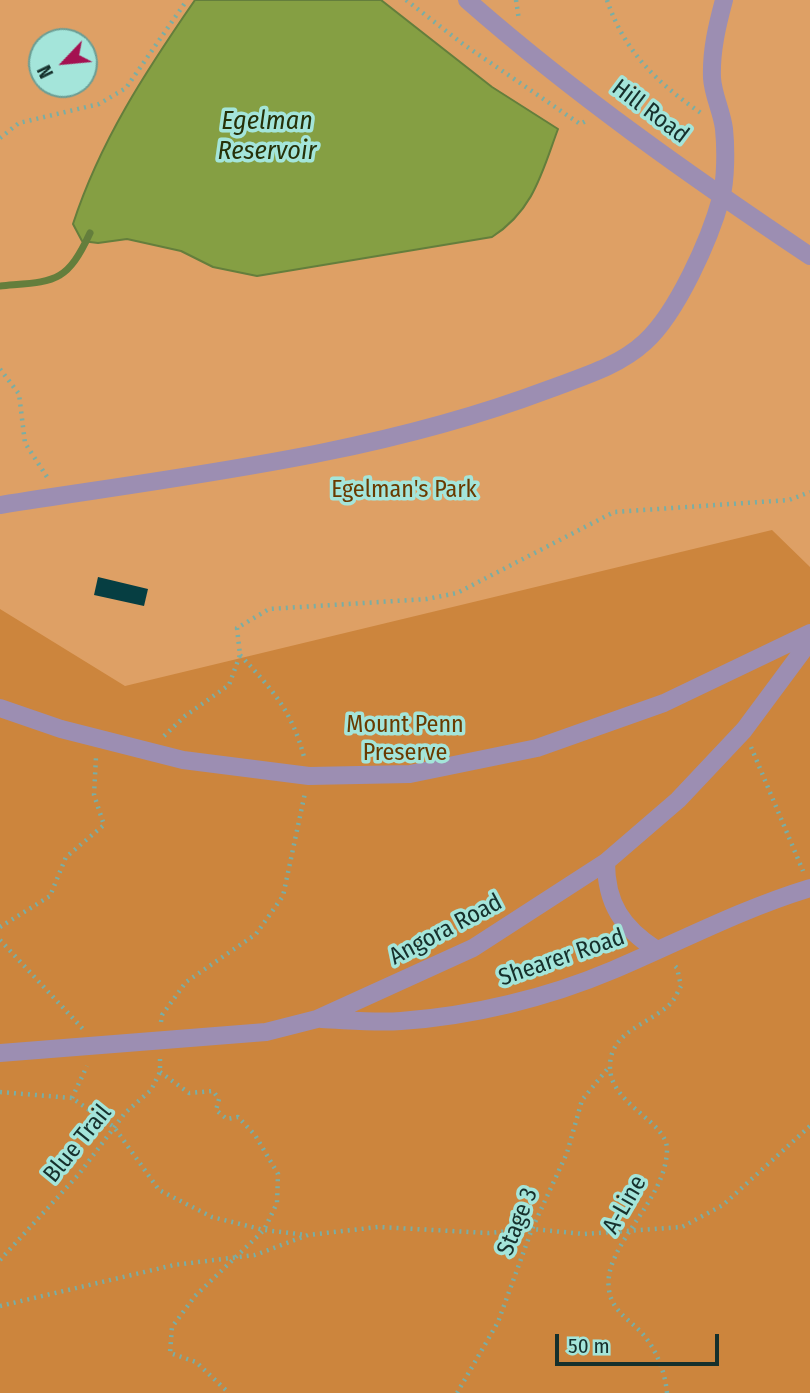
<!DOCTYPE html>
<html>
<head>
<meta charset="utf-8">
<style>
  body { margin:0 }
  #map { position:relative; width:810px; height:1393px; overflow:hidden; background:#a4e5da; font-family:"Fira Sans Condensed",sans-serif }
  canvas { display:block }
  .north { position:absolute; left:28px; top:28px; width:70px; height:70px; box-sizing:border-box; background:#a4e5da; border:2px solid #6b9d94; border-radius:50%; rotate:244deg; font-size:19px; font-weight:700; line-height:28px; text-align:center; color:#16302c }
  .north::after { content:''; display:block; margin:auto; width:24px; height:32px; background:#a41151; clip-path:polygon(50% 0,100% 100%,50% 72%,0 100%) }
  .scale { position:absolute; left:555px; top:1334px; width:164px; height:32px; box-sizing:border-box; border:4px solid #16302c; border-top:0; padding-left:9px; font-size:21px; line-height:24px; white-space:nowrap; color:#16302c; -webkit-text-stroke:5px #a4e5da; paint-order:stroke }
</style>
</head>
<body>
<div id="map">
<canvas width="810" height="1393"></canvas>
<div class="north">N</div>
<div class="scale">50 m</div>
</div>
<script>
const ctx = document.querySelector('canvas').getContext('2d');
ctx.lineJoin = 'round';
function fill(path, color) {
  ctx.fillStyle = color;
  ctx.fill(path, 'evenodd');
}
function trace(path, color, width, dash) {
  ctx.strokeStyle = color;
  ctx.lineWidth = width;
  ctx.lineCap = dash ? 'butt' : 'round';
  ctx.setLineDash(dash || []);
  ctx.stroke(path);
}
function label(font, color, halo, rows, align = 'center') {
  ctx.font = font + ' "Fira Sans Condensed",sans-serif';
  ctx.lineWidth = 7;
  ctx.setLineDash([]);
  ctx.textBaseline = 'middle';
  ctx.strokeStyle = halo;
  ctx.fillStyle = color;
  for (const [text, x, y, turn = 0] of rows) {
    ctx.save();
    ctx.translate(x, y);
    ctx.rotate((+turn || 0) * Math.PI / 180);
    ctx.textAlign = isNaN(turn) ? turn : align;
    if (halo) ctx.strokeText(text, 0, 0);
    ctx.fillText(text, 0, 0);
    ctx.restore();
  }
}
fill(new Path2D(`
  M0,0H810V1393H0ZM42,42H84V84H42Z`), '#dea065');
fill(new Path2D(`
  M772,530L810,567V1393H0V609L125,686Z`), '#cc853d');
const water = new Path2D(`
  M195,0H381L492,87L558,129C542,172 534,210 492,237L257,276L213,267L181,251L127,239L98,243L82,241L73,224C100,141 146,71 195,0Z`);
fill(water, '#859f43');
trace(water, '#647e3c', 2);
trace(new Path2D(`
  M0,286C54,281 66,285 90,233`), '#647e3c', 7);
fill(new Path2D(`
  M98,577L148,589L144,606L94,595Z`), '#063e42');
trace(new Path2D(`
  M406,0L463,44L580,124L588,120
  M516,0L519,20
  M607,0C624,51 657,83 701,113
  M0,138L19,123L99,104L126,88L187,0
  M0,369L19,394L25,443L49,480
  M240,655C272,689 292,711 304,757
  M164,736L185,716L229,685L240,655L237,628L269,609L427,599L457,593L614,512L789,500L810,492
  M751,747L803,871
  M0,927L50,896L66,857L104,825L94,795L96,757
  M0,940L83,1029
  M161,1022L162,1015L186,982L256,934L283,896L305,793
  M160,1072L189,1093L213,1091L219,1099L216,1110L227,1119L238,1117L255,1135L278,1174L277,1203L264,1230L195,1296L172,1327L170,1353L196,1362L229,1393
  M0,1092L72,1098L114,1127L159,1190L212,1217L264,1230L307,1235
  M72,1098L87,1066
  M0,1260L79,1174L125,1113L151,1090L160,1072V1059
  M0,1306L174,1265L255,1255L308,1235L378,1227L489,1233L532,1229L584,1234L682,1227L723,1205L810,1126
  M457,1393L498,1322L532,1229L567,1153L582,1100L609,1067
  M667,1393C665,1371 656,1348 640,1331C627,1318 612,1310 609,1290C602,1246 665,1203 667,1151C669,1121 609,1105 610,1066C610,1031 650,1024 670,1004C675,999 678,991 681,986L677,968L672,963`), '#79aea5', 4.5, [2, 5]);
trace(new Path2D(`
  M467,0C574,94 692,177 810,256
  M0,505C183,476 372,456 547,390C581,377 618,367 645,342C677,313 710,239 721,198C726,180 726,148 724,129C722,112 713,95 712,78C711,51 717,26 724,0
  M0,708L61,729L183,760L309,776L410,774L537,748L664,703L810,633
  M606,862C606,903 622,928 657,950
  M321,1019C347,1020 375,1023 401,1021C472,1016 547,998 613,970C679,942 741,909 810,888
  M0,1053L266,1032L317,1019L473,948L606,862L678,800L744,730L810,641`), '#9c8eb2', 18);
label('24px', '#16302c', '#a4e5da', [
  ["Hill Road",650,112,37],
  ["Angora Road",446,930,-28],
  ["Shearer Road",562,958,-19],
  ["Blue Trail",78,1144,-51],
  ["A-Line",625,1205,-60],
  ["Stage 3",518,1222,-68]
]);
label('24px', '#693a00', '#a4e5da', [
  ["Egelman's Park",404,490],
  ["Mount Penn",405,725],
  ["Preserve",405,753]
]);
label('italic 26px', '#263109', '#a4e5da', [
  ["Egelman",267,122],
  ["Reservoir",267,152]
]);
</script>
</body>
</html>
